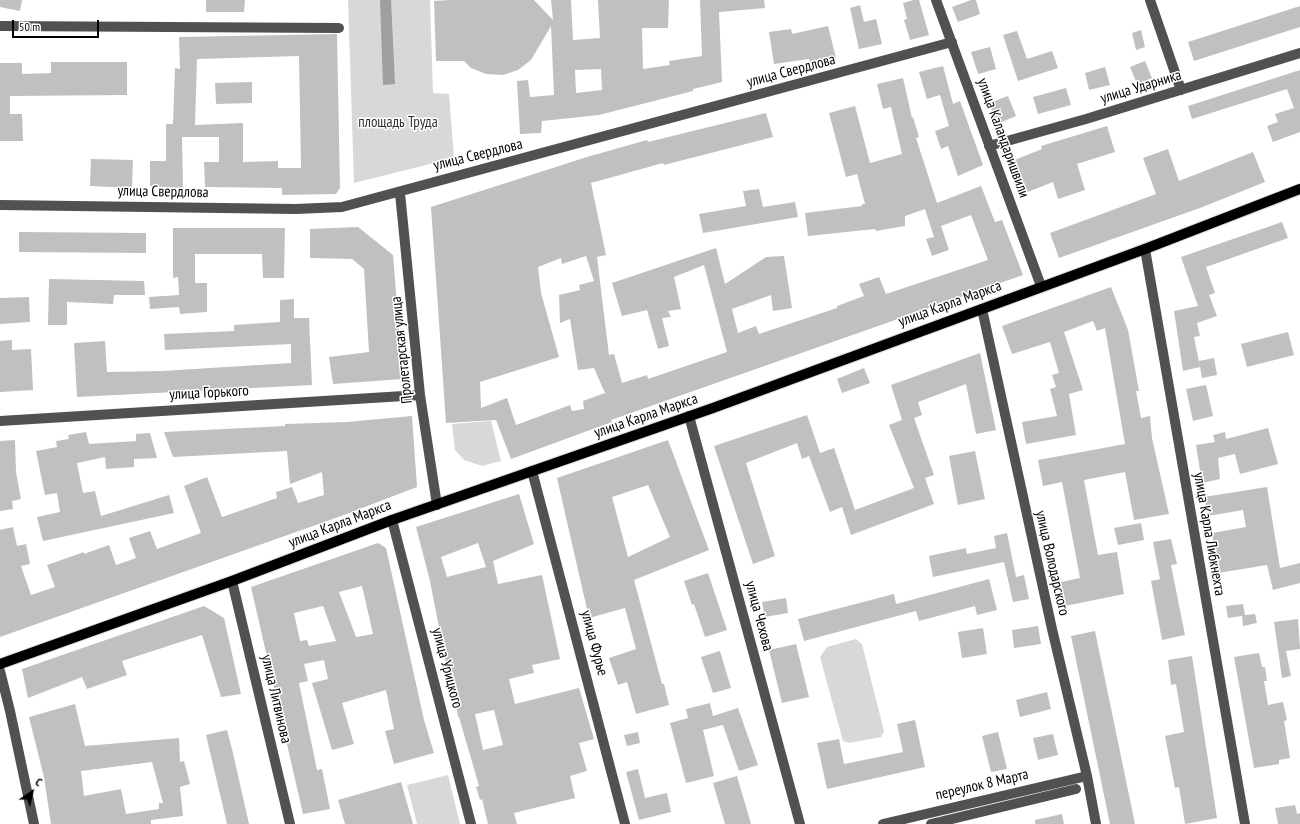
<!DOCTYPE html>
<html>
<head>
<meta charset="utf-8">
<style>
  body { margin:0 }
  #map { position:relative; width:1300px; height:824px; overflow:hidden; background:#fff; font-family:"PT Sans Narrow",sans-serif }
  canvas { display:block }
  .north { position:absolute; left:12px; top:772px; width:40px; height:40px; -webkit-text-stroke:3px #fff; paint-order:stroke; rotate:34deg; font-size:11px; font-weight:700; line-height:16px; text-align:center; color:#000 }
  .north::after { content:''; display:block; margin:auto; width:14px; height:18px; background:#000; clip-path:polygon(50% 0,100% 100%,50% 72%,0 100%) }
  .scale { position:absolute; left:12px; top:20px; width:87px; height:18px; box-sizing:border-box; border:2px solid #000; border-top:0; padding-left:5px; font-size:12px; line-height:14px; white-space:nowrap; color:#000; -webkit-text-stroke:3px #fff; paint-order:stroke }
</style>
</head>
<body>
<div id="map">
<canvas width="1300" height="824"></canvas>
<div class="north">С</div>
<div class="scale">50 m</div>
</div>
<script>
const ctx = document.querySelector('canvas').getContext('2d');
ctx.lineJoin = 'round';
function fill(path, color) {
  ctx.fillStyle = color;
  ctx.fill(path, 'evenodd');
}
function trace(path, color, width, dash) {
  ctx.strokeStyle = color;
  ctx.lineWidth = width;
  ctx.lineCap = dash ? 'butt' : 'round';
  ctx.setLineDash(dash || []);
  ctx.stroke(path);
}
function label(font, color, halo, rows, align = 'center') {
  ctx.font = font + ' "PT Sans Narrow",sans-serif';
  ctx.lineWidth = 3;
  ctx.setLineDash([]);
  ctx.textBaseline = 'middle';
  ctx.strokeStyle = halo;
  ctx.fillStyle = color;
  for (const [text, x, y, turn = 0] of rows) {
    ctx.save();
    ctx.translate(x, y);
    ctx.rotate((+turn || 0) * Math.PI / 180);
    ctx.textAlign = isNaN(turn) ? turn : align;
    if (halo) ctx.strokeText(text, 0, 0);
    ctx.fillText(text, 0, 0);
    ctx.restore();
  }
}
fill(new Path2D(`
  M348,0H430L433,93L449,94L454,158L354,183Z
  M491,421L501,461L482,466L464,460L455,450L452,424Z
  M856,639L862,644L884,731L881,737L849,743L843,741L820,657L827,647Z
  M448,775L460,824H417L407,785Z`), '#d8d8d8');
fill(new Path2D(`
  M380,0H391L395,84L383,85Z`), '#9f9f9f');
fill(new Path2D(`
  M0,0H22L20,11L0,7Z
  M206,0H245L244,12H206Z
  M449,0H534L553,20L551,0H571L573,40L600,38L598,0H669L668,28H642L643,69L670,65L669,61L702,56L700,0H764L765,8L719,12L722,82L693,89V91L599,115L542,121L541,133L520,134L517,81L528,80L530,97L554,95L551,26L531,60L518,70L503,75L486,74L471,68L464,61H436L434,1ZM601,69L602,90L576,93L575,70Z
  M913,0H919L929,35L910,40L904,20L907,19L903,3Z
  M971,0H976L980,14L958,22L952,7Z
  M860,5L864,22L876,19L882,44L859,49L850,8Z
  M1300,6V27L1194,61L1188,42Z
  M828,26L836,58L810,64L809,59L774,64L769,32L791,29L792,34Z
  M1141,30L1145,47L1136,50L1132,33Z
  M1017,31L1027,59L1052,51L1058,68L1018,81L1003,35Z
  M337,34L340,188L336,194L282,195V188L205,187L204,162H219V137H182L183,188L150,186V161H166V124H173L175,68L180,69L179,37ZM299,56L301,168H278V161L243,162V123L195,125L197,59Z
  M990,47L996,69L978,74L971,52Z
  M1145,61L1152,78L1137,84L1130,67Z
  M51,62H127V95L10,96V114H22L23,141H0V63H22V74L51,73Z
  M943,66L953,104L960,101L983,165L958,176L948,146L941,149L935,131L949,126L940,95L927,99L919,72Z
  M1105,67L1110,85L1089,90L1085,73Z
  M1300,70V132L1273,142L1267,126L1278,122L1275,114L1294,108L1287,89L1192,119L1188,106Z
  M903,78L912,118L913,117L919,137L916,138L937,203L981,186L995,222L1002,220L1023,275L611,420L612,422L511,459L496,420L446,423L431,207L587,157L647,140L648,142L766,113L773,137L664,165L663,163L591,183L606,255L597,257L609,355L614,354L622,383L647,375L648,379L727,352L704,265L674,277L681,309L668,311L671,317L662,318L669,346L658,349L647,310L622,316L612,283L716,248L725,284L766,257L784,256L792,308L773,311L771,295L732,309L738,333L756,326L759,334L837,308V306L864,296L859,284L879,277L886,294L988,260L971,215L941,226L949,250L932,256L926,239L934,237L925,209L905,216V226L876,231L875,229L808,236L805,213L862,206V204H865L857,174L846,177L829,113L855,106L870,163L902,154L891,107L883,109L877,84ZM586,256L594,281L579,285L580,290L559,295L560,323L570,319L578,370L594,368L605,393L583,401L584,409L572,411L570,405L516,425L507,398L481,408L480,382L559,357L541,293L538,267L561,258L562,264Z
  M252,82V103L216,104L215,83Z
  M1066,88L1071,105L1038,114L1033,97Z
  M1008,96L1016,116L997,124L989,103Z
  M1107,126L1115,152L1077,164L1085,190L1058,199L1053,182L1025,193L1012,161L1042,149L1041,146Z
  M1168,149L1179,181L1253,152L1265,182L1200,208L1059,258L1050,233L1156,194L1143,158Z
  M91,159L133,160L132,188L90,186Z
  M759,189L763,207L795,202L798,217L703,233L699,214L746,206L743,191Z
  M1282,222L1288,238L1206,267L1215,293L1209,295L1217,316L1197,323L1200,336L1194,337L1200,367L1183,371L1174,311L1198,306L1181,257Z
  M358,227L393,255L403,379L333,384L329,357L369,352L364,269L352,259L310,258V229Z
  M173,228H285L284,278H263L262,254H195V283H207V312L180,314L179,307L150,309L149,297L179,295L178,277L173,278Z
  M19,232L146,233V253L19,252Z
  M49,279L144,281L145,295H114L113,304L67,302V325H48Z
  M1111,287L1128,330L1139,391H1136L1141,418L1150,416L1152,438L1169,514L1134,520L1125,472L1084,480L1098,555L1117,552L1124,594L1065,606L1061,582L1080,578L1062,482L1043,486L1038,460L1125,444L1105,328L1097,331L1093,321L1064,332L1083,390L1069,394L1076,435L1026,444L1022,422L1057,416L1050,389L1056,387L1052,375L1059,373L1050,342L1012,354L1002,326Z
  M29,297L30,322L0,324V298Z
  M294,299V318H309L312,385L77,397L74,343L105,341L107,372L162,371L291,363V344L165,350L164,334L234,331V325L280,322V300Z
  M1288,332L1294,355L1247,367L1241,344Z
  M12,340V350L31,349L33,390L0,392V341Z
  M980,353L996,430L976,434L966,384L918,402L922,415L914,418L934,475L925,478L934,504L851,535L842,507L830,512L809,456L802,459L797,443L746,463L775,556L753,564L714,446L807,415L820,453L834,448L855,510L914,488L889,425L902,420L891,385Z
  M1214,358L1217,375L1202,378L1199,361Z
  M864,368L870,383L842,393L837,379Z
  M1206,385L1213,416L1193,421L1186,389Z
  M412,416L417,487L344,515L0,637V530L13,527L17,546L26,544L30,564L21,566L31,595L55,587L47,565L84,552V554L109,545L116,565L136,558L129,538L150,531L157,549L201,533L184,486L207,477L222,517L277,498L276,492L292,487L298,503L324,495L322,472L290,484L287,451L173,457L164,432L285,426V424L347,422Z
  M1268,428L1278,464L1240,474L1235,454L1218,458L1220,479L1202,483L1196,445L1215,442L1213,435L1225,432L1226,439Z
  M86,432L89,444L136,441V434L150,433L157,458L134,459V467L106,469L105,457L77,463L83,493L95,491L101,516L169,495L174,513L43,541L37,517L60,512L57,493L45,495L36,451L57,447L56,441L69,439L68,435Z
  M15,440L16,472L21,499L12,501L13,509L0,511V441Z
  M668,440L709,550L634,580L662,684H664L669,705L636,714L627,682L618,685L609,658L636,649L625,608L589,618L557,478ZM648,485L670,537L628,557L612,497Z
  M975,451L985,499L958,505L949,456Z
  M1267,487L1280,568L1300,563V583L1273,590L1267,565L1218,573L1212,533L1246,527L1243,510L1208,516L1204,497Z
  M519,494L534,544L493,561L498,584L542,575L560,659L532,665L534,673L509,679L515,704L579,688L594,739L579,743L587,771L570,776L575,798L514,813L517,824H488L482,799L480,800L476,787L479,786L459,717H458L451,673L448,674L430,581L416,527ZM478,543L486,567L447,577L441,557ZM494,710L503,745L483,750L475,714Z
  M1141,523L1144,540L1118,545L1114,528Z
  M1007,533L1016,577L1024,575L1029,599L1013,602L1004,562L933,577L929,556L966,548L967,554L996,548L994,536Z
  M1171,539L1177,564L1171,565L1185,635L1162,640L1151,581L1160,579L1153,542Z
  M378,543L386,548L424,720L434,753L394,764L385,731L394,729L386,690L342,703L354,744L332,750L312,683L328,679L324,660L304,664L308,681L299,683L317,770L322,769L330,809L303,814L251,587ZM362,586L373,634L356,637L339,592ZM323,606L336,641L309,646L307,640L300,641L294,613Z
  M708,573L727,630L705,637L694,604L692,605L684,581Z
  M989,579L997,610L977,615L975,606L919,621L916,611L804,641L798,619L894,594L896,604Z
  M786,598L788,613L765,617L762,602Z
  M1243,604L1245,615L1255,614L1257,623L1243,626L1242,616L1228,618L1226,606Z
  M204,606L224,618L241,694L221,697L202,635L122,661L127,675L87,689L82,677L28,698L22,669Z
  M1298,619L1300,649L1286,651L1291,676L1282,678L1274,622Z
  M1038,626L1041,644L1014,648L1012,630Z
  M983,628L987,654L962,658L958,632Z
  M1095,631L1135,824H1110L1071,636Z
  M796,644L809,697L782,703L769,650Z
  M720,651L731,688L713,693L701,657Z
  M1259,653L1262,667H1265L1267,681H1264L1268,705L1283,702L1287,720L1284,721L1290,758L1279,760V764L1254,768L1234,657Z
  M1192,656L1217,818L1185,824L1179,787L1175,788L1165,736L1184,732L1176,684L1171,685L1168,660Z
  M1047,692L1051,709L1020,717L1016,700Z
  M710,703L713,716L738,708L758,765L739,771L723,725L703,730L714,776L686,783L670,723L688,718L686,709Z
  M75,704L85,746L179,738L180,762L184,761L190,784L180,787L183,816L151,820V824H51L44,777L29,717ZM152,762L163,803H159V809L126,814L121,789L84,796L81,771Z
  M915,720L925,767L827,789L817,743L839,739L844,764L903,752L897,724Z
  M227,730L232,749L249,824H227L206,735Z
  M638,732L640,743L627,746L624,735Z
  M998,732L1007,769L991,772L982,736Z
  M1053,734L1058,755L1038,760L1033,738Z
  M638,769L645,798L667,793L671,812L639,820L626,772Z
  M737,776L751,824H725L713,783Z
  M401,782L413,824H345L338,800Z
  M1295,805L1297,814L1300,813V824H1278L1275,808Z
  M1062,814L1064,824H1035V820Z`), '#c0c0c0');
const major = new Path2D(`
  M0,664L232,581L392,520L713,408L1145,249L1300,189`);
trace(major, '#dbdbdb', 12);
trace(new Path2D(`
  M936,0L1041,286
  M1150,0L1181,90
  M0,26L339,28
  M989,146L1086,119L1300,53
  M400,193L420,395L437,505
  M0,205L296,209L342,207L952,42
  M1145,249L1245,824
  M982,309L1052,629L1087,776L1096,824
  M689,416L800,824
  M0,421L420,395
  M532,471L625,824
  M392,520L471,824
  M232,581L290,824
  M0,671L10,711L34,824
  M883,824L1087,776
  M931,824L1076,789`), '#515151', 10);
trace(major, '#000', 10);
label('15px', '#000', '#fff', [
  ["улица Свердлова",791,71,-15],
  ["улица Ударника",1141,87,-17],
  ["улица Каландаришвили",1003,138,70],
  ["улица Свердлова",478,155,-14],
  ["улица Свердлова",163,192,1],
  ["улица Карла Маркса",950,304,-20],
  ["Пролетарская улица",402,350,-96],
  ["улица Горького",209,393,-3],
  ["улица Карла Маркса",646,416,-19],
  ["улица Карла Маркса",340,524,-21],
  ["улица Карла Либкнехта",1209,534,80],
  ["улица Володарского",1052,563,77],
  ["улица Чехова",759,616,75],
  ["улица Фурье",594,643,75],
  ["улица Урицкого",447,668,75],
  ["улица Литвинова",276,699,77],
  ["переулок 8 Марта",982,785,-13]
]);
label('15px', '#2f2f2f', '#fff', [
  ["площадь Труда",398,123]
]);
</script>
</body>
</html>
